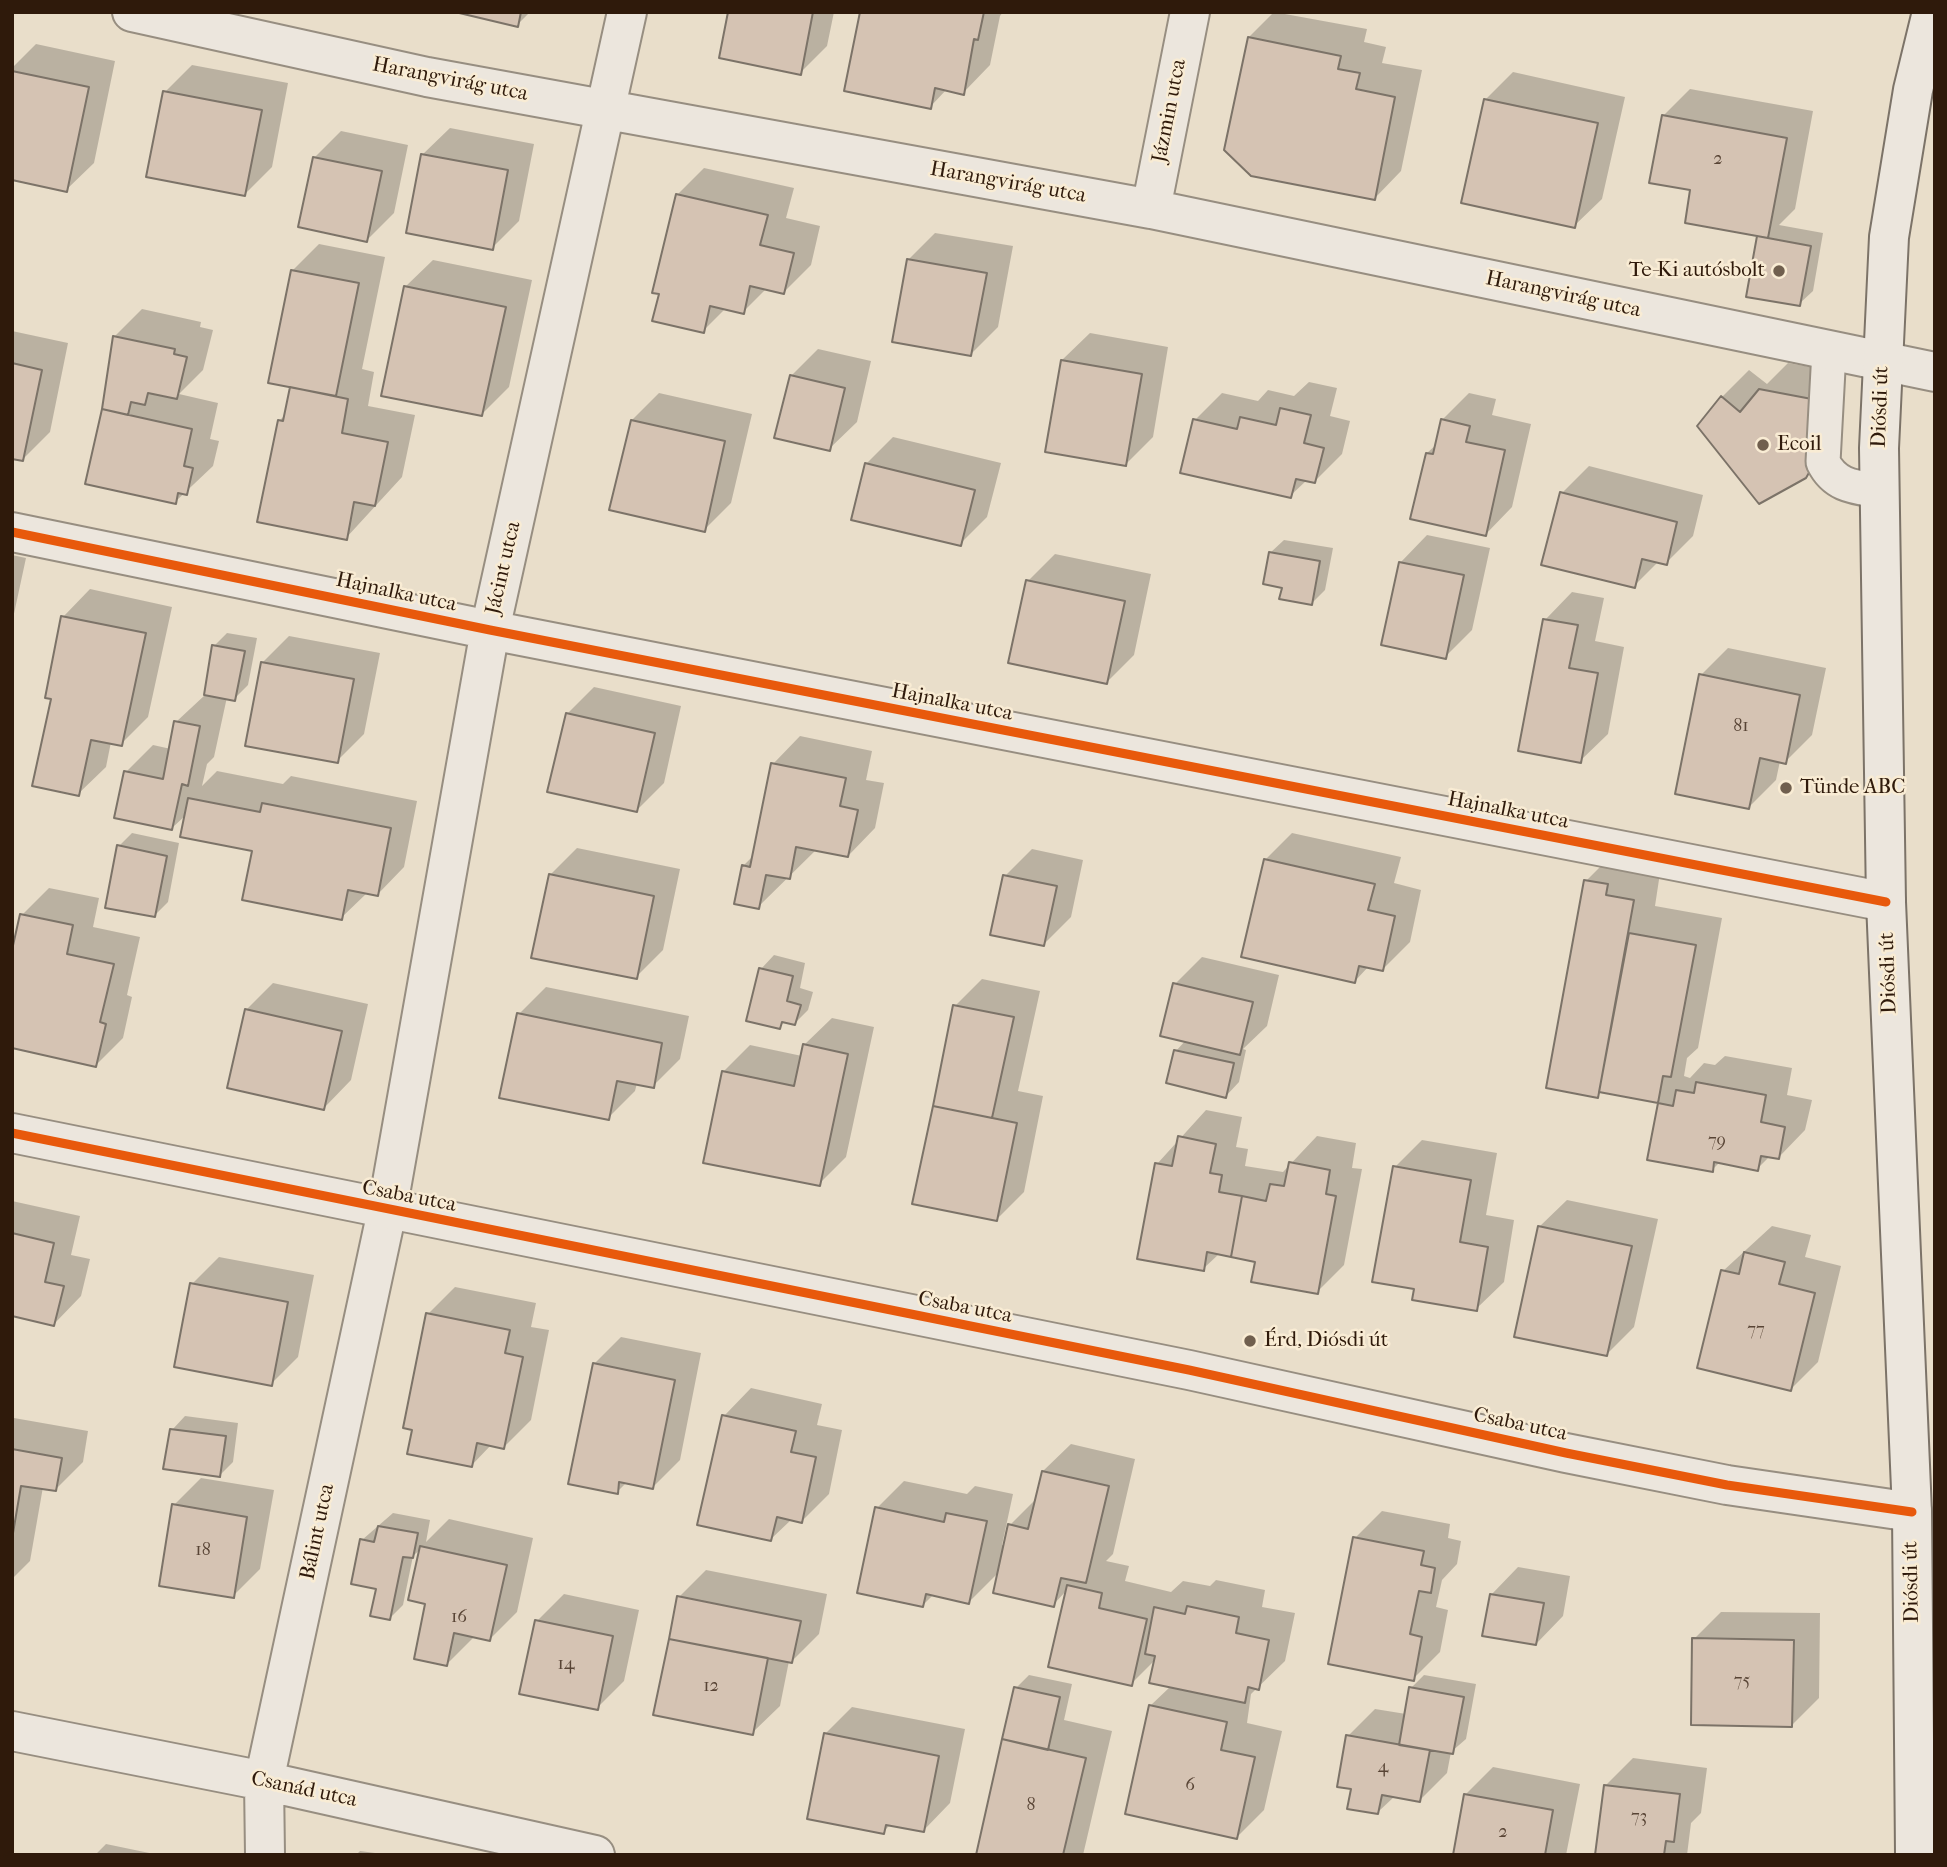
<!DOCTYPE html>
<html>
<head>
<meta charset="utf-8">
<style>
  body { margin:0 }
  #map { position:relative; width:1947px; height:1867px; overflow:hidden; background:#e9deca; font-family:"IM FELL French Canon",serif }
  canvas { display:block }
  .frame { position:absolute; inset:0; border:14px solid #2f1a0b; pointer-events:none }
</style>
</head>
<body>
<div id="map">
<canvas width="1947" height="1867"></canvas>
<div class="frame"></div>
</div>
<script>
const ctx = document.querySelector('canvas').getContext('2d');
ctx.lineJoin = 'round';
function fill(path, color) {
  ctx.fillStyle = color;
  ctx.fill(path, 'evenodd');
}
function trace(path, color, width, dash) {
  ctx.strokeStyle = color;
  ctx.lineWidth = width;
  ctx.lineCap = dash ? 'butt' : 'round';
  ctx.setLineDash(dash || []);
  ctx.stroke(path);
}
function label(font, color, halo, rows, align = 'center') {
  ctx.font = font + ' "IM FELL French Canon",serif';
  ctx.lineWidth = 5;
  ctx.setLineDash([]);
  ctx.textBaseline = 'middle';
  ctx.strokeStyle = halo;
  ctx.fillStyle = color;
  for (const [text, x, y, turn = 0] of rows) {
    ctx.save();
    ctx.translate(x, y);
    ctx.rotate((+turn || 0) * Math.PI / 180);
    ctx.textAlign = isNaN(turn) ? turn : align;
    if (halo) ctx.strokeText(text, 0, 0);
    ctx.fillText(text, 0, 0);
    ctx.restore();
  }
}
fill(new Path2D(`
  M463,12H530L517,25Z
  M730,12H834L827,46L800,73Z
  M862,12H1003L1000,16L990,65L963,93L947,89L930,107Z
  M1274,12L1367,29L1364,42L1386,47L1382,63L1422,70L1401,171L1374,199L1249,37Z
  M36,44L115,61L94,163L66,190L12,178V68Z
  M192,65L288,83L272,167L245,194L165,92Z
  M1513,72L1625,97L1602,199L1574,226L1486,99Z
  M1690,89L1813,111L1795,209L1779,225L1823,233L1813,291L1799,304L1759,237L1692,189L1663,116Z
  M450,128L534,144L519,221L492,248L422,155Z
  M341,131L408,145L394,213L367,240L314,158Z
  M704,168L794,188L786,218L820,226L811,265L784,292L767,288L743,312L726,308L703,331L661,293L677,195Z
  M935,233L1013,246L998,327L971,354L908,260Z
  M319,244L385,257L362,369L374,372L368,406L415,415L402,477L346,538L279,421L286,414L292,386V271Z
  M433,260L532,280L509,387L482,414L405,287Z
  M142,309L201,322L200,327L213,330L203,370L179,394L218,403L210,439L219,441L213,466L175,502L103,410L115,336Z
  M12,331L68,343L50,432L23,459L12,457Z
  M1090,333L1168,347L1153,437L1126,464L1062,360Z
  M818,349L871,361L857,422L829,449L791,376Z
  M1788,363L1844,373L1833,449L1805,477L1722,397L1749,370L1767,384Z
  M1309,382L1337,388L1330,416L1350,421L1342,454L1315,481L1307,480L1290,496L1195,420L1222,393L1258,401L1268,390L1294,396Z
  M659,393L752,414L731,503L704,530L632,420Z
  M1469,393L1496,399L1492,415L1531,424L1512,507L1485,535L1427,453L1437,444L1442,420Z
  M893,437L1001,463L987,517L960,544L866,464Z
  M1589,466L1703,495L1693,536L1666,563L1659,561L1634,586L1562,493Z
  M1427,535L1490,548L1472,630L1445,657L1400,563Z
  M1284,540L1333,548L1325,590L1312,603L1284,586L1270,553Z
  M1055,554L1151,574L1134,655L1107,682L1028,581Z
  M12,555L26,558L12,623Z
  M90,589L172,607L148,717L121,744L111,742L106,767L78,794L53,698L63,617Z
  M1572,592L1604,598L1595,641L1624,647L1608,734L1580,761L1545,620Z
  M227,633L257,638L248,685L234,699L227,697L214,757L207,764L202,786L217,771L283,784L291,776L417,801L404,867L377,895L367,893L341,918L254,850L187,814L172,828L126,772L153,745L171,749L176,722L205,695L214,646Z
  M289,636L380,653L364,734L337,761L262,663Z
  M1728,648L1826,668L1812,735L1785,762L1780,761L1776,780L1749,807L1701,675Z
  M594,687L681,706L664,783L637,810L567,714Z
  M800,736L872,751L866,780L884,783L875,828L848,856L817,849L758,907L743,866L755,854L773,764Z
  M132,833L179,843L168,902L154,916L119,846Z
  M1292,833L1401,857L1394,883L1421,890L1410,942L1383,969L1369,966L1355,981L1265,860Z
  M577,848L680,869L663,950L636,977L550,875Z
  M1032,849L1083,860L1071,917L1044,944L1005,876Z
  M1613,854L1660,873L1655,906L1722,918L1698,1048L1687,1058L1684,1076L1690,1078L1704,1063L1715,1065L1725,1056L1792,1068L1787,1095L1812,1100L1805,1130L1778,1158L1770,1156L1757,1169L1720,1162L1712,1170L1649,1158L1660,1102L1602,1091L1597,1096L1586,881Z
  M49,888L99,898L93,927L140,937L127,995L132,997L123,1038L96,1065L22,915Z
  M774,955L805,963L800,988L813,992L808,1010L795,1023L785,1021L780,1027L761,969Z
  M1202,957L1279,975L1267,1026L1243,1049L1246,1050L1239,1082L1226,1096L1176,1051L1186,1040L1175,984Z
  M982,979L1040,991L1018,1091L1043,1096L1024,1192L997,1219L955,1006Z
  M273,983L368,1004L351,1080L324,1108L246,1010Z
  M546,987L689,1016L680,1059L653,1086L637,1083L635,1091L608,1118L519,1014Z
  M832,1018L874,1027L846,1157L819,1184L723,1072L750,1045L802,1056L804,1045Z
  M1206,1110L1242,1117L1236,1147L1248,1149L1245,1166L1283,1172L1317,1136L1356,1143L1352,1168L1362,1169L1344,1265L1317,1292L1257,1260L1220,1253L1203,1269L1157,1164Z
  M1422,1140L1497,1153L1486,1215L1514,1220L1504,1282L1476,1309L1416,1288L1395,1167Z
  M1567,1200L1658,1219L1634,1327L1607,1354L1539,1227Z
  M12,1201L80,1216L71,1255L90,1259L81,1296L54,1324L12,1314Z
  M1772,1226L1811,1235L1805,1257L1841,1266L1818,1362L1791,1389L1723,1271Z
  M219,1257L314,1275L298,1357L271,1384L192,1284Z
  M455,1287L536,1303L531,1327L549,1330L531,1420L504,1447L492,1444L471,1466L414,1429L428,1314Z
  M621,1337L701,1353L680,1460L653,1487L627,1482L617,1492L594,1364Z
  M751,1388L822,1404L817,1425L842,1430L829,1494L802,1521L792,1519L771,1539L724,1416Z
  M185,1416L238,1423L233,1462L220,1475L172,1430Z
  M14,1418L88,1431L83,1462L56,1489L43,1487L30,1561L12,1579Z
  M1071,1444L1135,1459L1113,1554L1106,1561L1129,1566L1125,1581L1171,1592L1183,1581L1210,1586L1216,1580L1265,1590L1262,1607L1295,1613L1285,1661L1251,1694L1247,1723L1282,1731L1264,1810L1237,1837L1150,1706L1171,1686L1156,1659L1131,1684L1067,1590L1053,1605L1000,1571L969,1602L934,1594L923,1605L877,1508L904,1481L967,1494L975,1486L1013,1494L1002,1545H1005L1010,1525L1037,1498L1043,1471Z
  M201,1478L274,1490L260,1569L233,1596L174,1505Z
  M1382,1511L1450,1524L1448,1538L1461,1541L1457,1564L1442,1580L1436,1607L1448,1610L1440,1652L1413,1679L1355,1538Z
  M393,1513L430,1520L426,1542L449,1519L533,1538L517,1612L490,1639L474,1637L447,1664L427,1603L422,1548L413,1556L403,1605L389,1619L362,1540Z
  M1518,1567L1570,1576L1563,1616L1536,1644L1491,1595Z
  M706,1570L827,1594L819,1634L792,1661H789L780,1706L752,1733L679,1597Z
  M564,1594L639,1610L624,1681L597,1708L537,1621Z
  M1721,1612L1820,1613L1819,1698L1792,1725L1694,1639Z
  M1029,1675L1072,1684L1064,1720L1112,1731L1083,1855H977L1016,1688Z
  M1424,1675L1476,1684L1466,1739L1451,1752L1447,1773L1420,1800L1395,1796L1378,1812L1353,1788L1348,1736L1375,1709L1406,1714L1411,1688Z
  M852,1707L965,1729L950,1803L923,1831L891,1824L883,1832L825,1734Z
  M1633,1758L1707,1768L1701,1813L1691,1823L1687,1855H1597L1606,1785Z
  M1493,1767L1580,1784L1566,1855H1455L1466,1794Z
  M106,1844L159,1855H95Z
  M360,1851L390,1855H356Z`), '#0003');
const building = new Path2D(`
  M455,12H521L518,27Z
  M728,12H813L801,75L719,58Z
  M860,12H984L978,40L974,39L964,95L935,88L931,109L844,91Z
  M1248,37L1341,56L1338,69L1360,73L1356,89L1395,97L1375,200L1251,176L1224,150Z
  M12,71L89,87L67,192L12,180Z
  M163,91L262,110L245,196L146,177Z
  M1484,99L1598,123L1575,228L1461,203Z
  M1662,115L1787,138L1768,238L1685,223L1690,190L1649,183Z
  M421,154L508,170L493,250L406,233Z
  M313,157L382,171L367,242L298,227Z
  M676,194L768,215L760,245L794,253L784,294L750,286L744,314L710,306L704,333L652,321L659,294L652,293Z
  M1757,236L1811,246L1800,306L1746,297Z
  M907,259L987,273L971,356L892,342Z
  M291,270L359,283L336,396L268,383Z
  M404,286L506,307L482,416L381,396Z
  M113,336L175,349L174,354L187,357L177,399L148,393L145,405L131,402L128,415L102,409Z
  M1061,360L1142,374L1126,466L1045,452Z
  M12,363L42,370L23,461L12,459Z
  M790,375L845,388L830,451L774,438Z
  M290,387L348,399L342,433L388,442L375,506L354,502L347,540L257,522L278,420L283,421Z
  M1759,389L1817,400L1814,464L1806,478L1759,504L1697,426L1721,396L1740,412Z
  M1280,408L1311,415L1304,443L1324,448L1315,483L1296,479L1291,498L1180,473L1193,419L1237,429L1240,417L1276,425Z
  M102,409L192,429L184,466L193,468L187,495L178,493L176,504L85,484Z
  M1441,419L1470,426L1466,442L1505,450L1486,536L1410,519L1426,453L1433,454Z
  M631,420L725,441L705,532L609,510Z
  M865,463L975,490L961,546L851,520Z
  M1560,492L1677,522L1667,565L1642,559L1635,588L1541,565Z
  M1269,552L1320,561L1312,605L1279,599L1282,588L1263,584Z
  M1399,562L1464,575L1446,659L1381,645Z
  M1026,580L1125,601L1107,684L1008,663Z
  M61,616L146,633L122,746L91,740L79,796L32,786L51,699L45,698Z
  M1543,619L1578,625L1569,668L1598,673L1581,763L1518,751Z
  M212,645L245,651L235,701L204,695Z
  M261,662L354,679L338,763L245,746Z
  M1699,674L1800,695L1786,764L1760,758L1749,809L1675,794Z
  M566,713L655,733L637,812L547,792Z
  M174,721L200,726L188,786L182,784L172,830L114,818L124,771L163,779Z
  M771,763L846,778L840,806L858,810L848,857L796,847L790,879L766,875L759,909L734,904L742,865L750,867Z
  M188,798L260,812L262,803L391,828L378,896L348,890L342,920L242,900L252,851L180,837Z
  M117,845L167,856L155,917L105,908Z
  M1264,859L1375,884L1368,910L1395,916L1383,971L1359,966L1355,983L1241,957Z
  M549,874L654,896L637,979L531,958Z
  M1003,875L1057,886L1044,946L990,935Z
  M1584,880L1608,884L1606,895L1634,900L1598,1098L1546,1088Z
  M20,914L73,925L67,954L114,964L100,1022L106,1024L96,1067L12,1048V950Z
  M1629,933L1696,945L1671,1077L1663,1076L1658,1103L1599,1092Z
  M759,968L793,976L787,1001L801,1005L795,1025L782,1022L780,1029L746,1021Z
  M1173,983L1253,1002L1240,1055L1160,1036Z
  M953,1005L1014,1017L992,1118L933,1106Z
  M245,1009L342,1031L324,1110L227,1088Z
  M517,1013L662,1043L654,1088L617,1081L609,1120L499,1098Z
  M803,1044L848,1054L820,1186L703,1163L722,1071L794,1086Z
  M1174,1050L1234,1063L1226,1098L1166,1083Z
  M1696,1082L1766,1095L1761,1122L1785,1127L1779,1159L1761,1156L1758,1171L1714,1162L1713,1172L1647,1160L1658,1103L1673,1106L1676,1090L1694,1093Z
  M933,1106L1017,1123L997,1221L912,1204Z
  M1178,1136L1216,1144L1210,1173L1222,1175L1219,1192L1242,1196L1231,1257L1207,1252L1204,1271L1137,1259L1155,1163L1172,1166Z
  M1289,1162L1330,1170L1326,1194L1336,1196L1318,1294L1251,1282L1255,1262L1231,1257L1242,1196L1266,1201L1270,1184L1284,1186Z
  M1393,1166L1471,1180L1460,1242L1488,1247L1477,1311L1412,1300L1414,1289L1372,1282Z
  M1538,1226L1632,1246L1607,1356L1514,1337Z
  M12,1233L54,1243L45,1282L64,1286L54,1326L12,1316Z
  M1744,1252L1785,1262L1779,1284L1815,1293L1791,1391L1697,1368L1721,1270L1739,1274Z
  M190,1283L288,1302L272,1386L174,1367Z
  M426,1313L510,1330L505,1353L523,1357L504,1449L477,1443L472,1467L407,1454L412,1430L403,1428Z
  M593,1363L675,1380L653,1489L619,1482L618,1494L568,1484Z
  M722,1415L796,1431L791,1452L816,1457L802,1523L777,1517L771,1541L697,1525Z
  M170,1429L226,1436L220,1477L163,1469Z
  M12,1449L62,1458L56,1491L21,1486L12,1539Z
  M1042,1471L1109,1486L1086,1583L1061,1578L1054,1607L993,1593L1008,1524L1028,1529Z
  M172,1504L247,1517L234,1598L159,1586Z
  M875,1507L944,1522L946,1513L987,1521L969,1604L926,1594L923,1607L857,1593Z
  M378,1526L418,1533L413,1558L403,1557L390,1620L370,1616L376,1589L351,1584L360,1539L374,1542Z
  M1353,1537L1424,1551L1421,1565L1435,1568L1431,1593L1419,1591L1410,1634L1422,1637L1414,1681L1328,1664Z
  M420,1546L507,1565L490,1641L454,1633L447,1666L414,1659L425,1604L408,1600Z
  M1067,1585L1102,1593L1099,1608L1147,1619L1132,1686L1048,1667Z
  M1490,1594L1544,1603L1536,1645L1482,1636Z
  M677,1596L801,1621L792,1663L669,1639Z
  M1187,1606L1239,1617L1236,1633L1269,1640L1259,1690L1248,1687L1245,1703L1149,1683L1155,1656L1145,1654L1154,1607L1185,1614Z
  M535,1620L613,1636L598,1710L519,1694Z
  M1692,1638L1794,1640L1792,1727L1691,1725Z
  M669,1639L768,1658L753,1735L653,1715Z
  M1014,1687L1060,1697L1048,1750L1002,1739Z
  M1409,1687L1464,1697L1453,1754L1399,1745Z
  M1149,1705L1227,1722L1221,1750L1255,1757L1237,1839L1125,1814Z
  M824,1733L939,1756L924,1832L886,1825L884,1834L807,1819Z
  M1346,1735L1430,1750L1420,1802L1382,1795L1378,1814L1347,1809L1351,1789L1337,1787Z
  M1002,1739L1086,1758L1063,1855H976Z
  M1604,1785L1680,1794L1674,1842L1666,1841L1664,1855H1595Z
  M1464,1794L1553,1810L1545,1855H1453Z`);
fill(building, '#d5c3b3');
trace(building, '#7c7368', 2);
const service = new Path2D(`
  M1829,351L1823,462C1835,486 1854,487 1879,491`);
const minor = new Path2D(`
  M132,12L427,77L1151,209L1935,372
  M1151,209L1190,12
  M12,532L490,630L1886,902
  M12,1731L264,1781L595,1855
  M265,1855L264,1781L387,1211L490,630L627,12`);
const tertiary = new Path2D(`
  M12,1133L1189,1370L1566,1453L1727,1485L1912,1512`);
const secondary = new Path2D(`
  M1915,1855L1912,1512L1886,902L1879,448L1889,237L1913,90L1932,12`);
trace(service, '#978e81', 37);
trace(minor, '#978e81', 42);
trace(tertiary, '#978e81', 42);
trace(secondary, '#7c7368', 42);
trace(service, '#ece6dd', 33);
trace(minor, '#ece6dd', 38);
trace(tertiary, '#ece6dd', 38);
trace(secondary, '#ece6dd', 38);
trace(new Path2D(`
  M12,532L490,630L1886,902
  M12,1133L1189,1370L1566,1453L1727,1485L1912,1512`), '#e8590c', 9);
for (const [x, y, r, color] of [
  [1779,271,7,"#705f4e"],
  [1763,445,7,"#705f4e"],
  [1786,788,7,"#705f4e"],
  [1250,1341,7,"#705f4e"]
]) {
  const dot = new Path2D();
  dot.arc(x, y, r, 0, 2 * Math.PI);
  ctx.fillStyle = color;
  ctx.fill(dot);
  trace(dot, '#f9ecd4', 2.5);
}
label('18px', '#584435', null, [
  ["2",1718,160],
  ["81",1741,727],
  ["79",1717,1142],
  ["77",1756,1331],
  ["18",203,1551],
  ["16",459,1618],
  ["14",566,1665],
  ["75",1742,1682],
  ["12",711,1687],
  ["4",1383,1768],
  ["6",1190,1786],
  ["8",1031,1806],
  ["73",1639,1818],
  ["2",1503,1833]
]);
label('21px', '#2f1a0b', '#f9ecd4', [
  ["Harangvirág utca",450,80,11],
  ["Jázmin utca",1170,111,-79],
  ["Harangvirág utca",1008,183,10],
  ["Harangvirág utca",1563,295,12],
  ["Diósdi út",1881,407,-88],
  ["Jácint utca",504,568,-77],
  ["Hajnalka utca",396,593,12],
  ["Hajnalka utca",952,703,11],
  ["Hajnalka utca",1508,811,11],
  ["Diósdi út",1889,973,-92],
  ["Csaba utca",409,1197,11],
  ["Csaba utca",965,1308,11],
  ["Csaba utca",1520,1425,12],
  ["Bálint utca",318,1532,-78],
  ["Diósdi út",1912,1582,-91],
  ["Csanád utca",304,1790,12]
]);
label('21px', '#2f1a0b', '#f9ecd4', [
  ["Te-Ki autósbolt",1765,271,"right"],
  ["Ecoil",1777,445],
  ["Tünde ABC",1800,788],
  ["Érd, Diósdi út",1264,1341]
], 'left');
</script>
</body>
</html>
